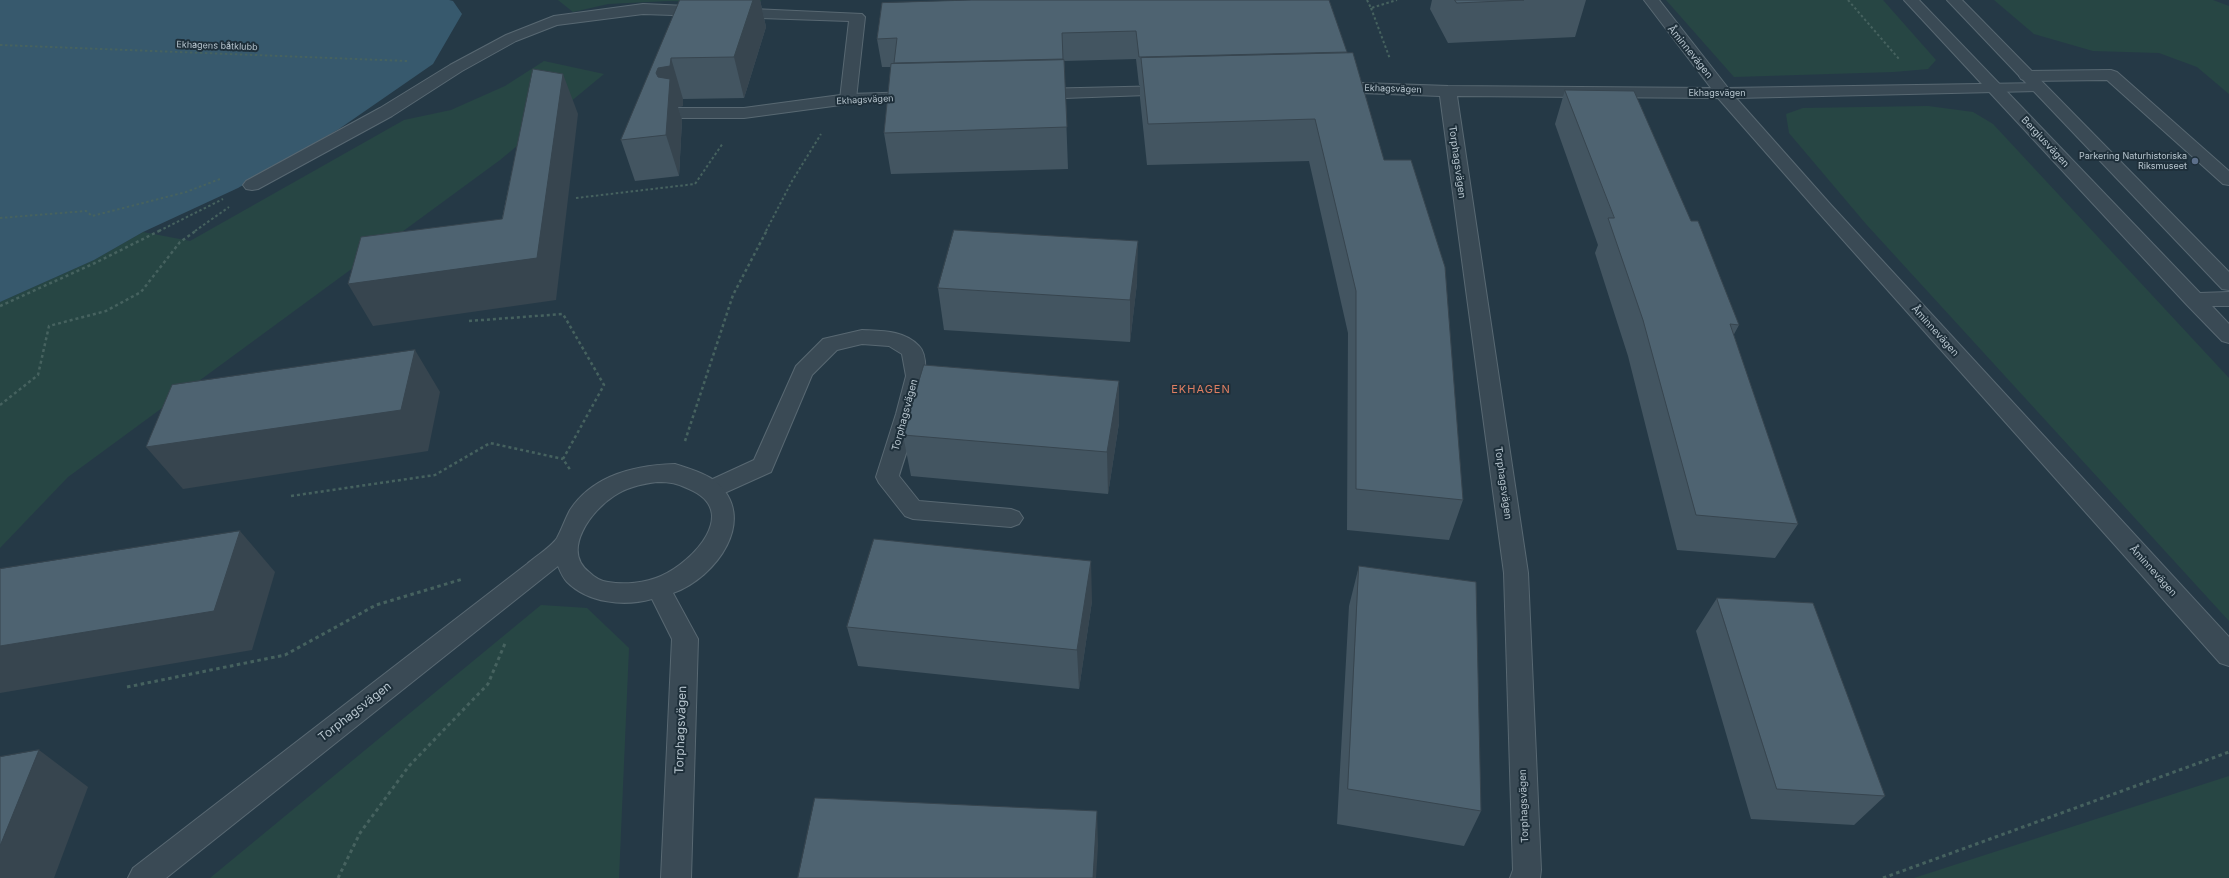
<!DOCTYPE html>
<html>
<head>
<meta charset="utf-8">
<style>
  body { margin:0 }
  canvas { display:block; background:#253946 }
</style>
</head>
<body>
<canvas width="2229" height="878"></canvas>
<script>
const ctx = document.querySelector('canvas').getContext('2d');
ctx.lineJoin = 'round';
function fill(path, color) {
  ctx.fillStyle = color;
  ctx.fill(path, 'evenodd');
}
function trace(path, color, width, dash) {
  ctx.strokeStyle = color;
  ctx.lineWidth = width;
  ctx.lineCap = dash ? 'butt' : 'round';
  ctx.setLineDash(dash || []);
  ctx.stroke(path);
}
function label(font, color, halo, rows, align = 'center') {
  ctx.font = font + ' Inter,sans-serif';
  ctx.lineWidth = 4;
  ctx.setLineDash([]);
  ctx.textBaseline = 'middle';
  ctx.strokeStyle = halo;
  ctx.fillStyle = color;
  for (const [text, x, y, turn = 0] of rows) {
    ctx.save();
    ctx.translate(x, y);
    ctx.rotate((+turn || 0) * Math.PI / 180);
    ctx.textAlign = isNaN(turn) ? turn : align;
    if (halo) ctx.strokeText(text, 0, 0);
    ctx.fillText(text, 0, 0);
    ctx.restore();
  }
}
fill(new Path2D(`
  M558,0H762L757,3L668,1L608,4L573,12Z
  M1666,0H1883L1936,60L1928,69L1893,72L1734,77Z
  M1994,0H2213L2229,6V94L2197,67L2159,53L2093,51L2034,34Z
  M544,61L604,74L500,160L68,477L0,548V302L94,260L143,232L190,241L404,120L451,110L505,86Z
  M1928,106L1973,112L1993,124L2229,378V621L1866,224L1789,133L1786,114L1803,108Z
  M541,605L587,608L629,648L619,878H210Z
  M2229,776V878H1914Z`), '#274644');
fill(new Path2D(`
  M0,0H449L453,1L462,14L433,64L339,129L238,188L143,232L94,260L0,302Z`), '#37596d');
const service = new Path2D(`
  M643,4L862,14L865,17L856,99L854,103H842L840,99L849,21L643,14L557,25L516,41L462,71L392,116L258,189L252,190L246,189L243,185L246,181L380,108L450,65L506,35L554,16Z
  M2111,70L2117,72L2229,171V185L2223,184L2107,80L2027,81L2021,79L2019,76L2021,73L2027,71Z
  M862,330C882,331 904,330 919,346C939,366 906,451 899,476L919,501L1011,509L1019,512L1023,518L1019,524L1011,527L913,519L905,516L879,483L876,477L896,414L906,376L902,354L889,346L862,344L837,350L812,375L771,472L720,495L712,498L704,495L701,489L704,483L754,460L796,366L823,339Z`);
const minor = new Path2D(`
  M1644,0H1659L1728,88L2043,83L2045,86L2043,89L2037,91L1736,98L1831,205L2229,637V666L2220,663L1819,213L1718,98L1457,96L1528,573L1541,870L1540,878H1510L1513,870L1504,573L1440,96L1334,92L1328,90L1326,87L1328,84L1334,82L1448,86L1711,88Z
  M1169,86L1175,88L1177,91L1175,94L1036,99L1030,97L1028,94L1030,91L1036,89Z
  M917,92L923,94L925,97L923,100L848,104L744,118H678L672,117L670,113L672,109L678,108H744L848,94Z
  M675,464C687,468 705,473 715,481C760,518 716,578 673,593L698,639L691,878H661L672,639L652,599C624,607 588,603 567,582C563,578 560,571 558,566L166,878H128L133,868L527,564C535,557 552,546 557,538C562,529 565,519 570,510C593,475 636,465 675,464ZM657,482C670,482 677,483 689,489C741,511 693,562 661,576C645,583 624,585 608,582C600,581 594,577 589,572C561,550 592,510 614,496C627,487 641,484 657,482Z`);
const tertiary = new Path2D(`
  M1904,0H1919L2200,293L2229,292V306H2212L2229,324V343L2222,341L2187,305Z
  M1947,0H1962L2229,272V290L2222,289Z`);
trace(service, '#586872', 2);
trace(minor, '#586872', 2);
trace(tertiary, '#586872', 2);
trace(new Path2D(`
  M1367,0L1371,8L1397,0
  M1848,0L1899,59
  M1371,8L1390,59
  M0,45L407,61
  M576,198L695,184L723,143
  M0,218L86,211L92,216L186,192L220,179
  M159,231L223,199
  M195,231L229,207
  M766,231L792,181L821,134`), '#46625f', 2, [2.5, 2.5]);
trace(new Path2D(`
  M0,306L95,263L161,230
  M469,321L563,314L604,385L563,459L571,471
  M0,405L38,375L49,326L106,311L141,292L180,242L197,230
  M685,441L733,295L767,230
  M291,496L435,475L490,443L563,459`), '#46625f', 2.5, [3, 3]);
trace(new Path2D(`
  M127,687L285,655L376,605L463,579
  M338,878L360,833L409,766L488,684L506,641
  M1883,878L2229,752`), '#46625f', 3, [3.5, 3.5]);
fill(service, '#3a4a55');
fill(minor, '#3a4a55');
fill(tertiary, '#3a4a55');
fill(new Path2D(`
  M680,0H760L766,27L744,98L683,99V106L678,107L682,120L679,176L635,181L621,140Z
  M1432,0H1586L1575,37L1448,43L1430,9Z
  M882,3L1347,52L1463,500L1449,540L1347,530L1348,333L1309,161L1147,165L1140,98V85H1139L1136,59L1064,61L1068,169L891,174L884,133L891,67H882L877,39Z
  M1565,90L1691,221L1739,325L1733,336L1798,524L1775,558L1677,550L1628,356L1595,253L1598,245L1555,124Z
  M1137,283L1130,342L944,330L938,288Z
  M1119,423L1108,494L911,476L903,435Z
  M1359,566L1481,811L1464,846L1337,824L1349,606Z
  M1717,598L1885,796L1854,825L1751,819L1696,631Z
  M1092,601L1079,689L858,666L847,627Z`), '#435561');
fill(new Path2D(`
  M753,0H760L766,27L744,98L734,57Z
  M671,58L683,99V106L678,107L682,120L679,176L666,135L656,73L658,68Z
  M563,74L578,114L556,300L373,326L348,284L537,258Z
  M1138,241L1137,283L1130,342V300Z
  M415,350L440,392L428,451L183,489L146,447Z
  M1119,381V423L1108,494L1107,452Z
  M240,531L275,572L252,650L0,693V646Z
  M1091,561L1092,601L1079,689L1077,650Z
  M39,750L88,787L54,878H0V846Z
  M1097,811L1098,846L1096,878H1093Z`), '#37454f');
const building = new Path2D(`
  M680,0H753L734,57L671,58L670,66L658,68L656,73L658,77L670,79L666,135L621,140Z
  M972,0H1329L1347,52L1139,57L1136,31L1062,33L1063,59L894,63L897,38L877,39L882,3Z
  M1455,0H1524L1457,3Z
  M1353,53L1384,160H1411L1445,267L1463,500L1356,489V291L1315,119L1148,124L1141,58Z
  M1064,60L1067,127L884,133L891,64Z
  M533,69L563,74L537,258L348,284L361,237L502,219Z
  M1565,90L1634,91L1691,221H1698L1739,325L1730,324L1798,524L1696,515L1643,320L1608,218H1614Z
  M954,230L1138,241L1130,300L938,288Z
  M415,350L401,410L146,447L172,385Z
  M924,365L1119,381L1107,452L903,435Z
  M240,531L214,611L0,646V569Z
  M874,539L1091,561L1077,650L847,627Z
  M1359,566L1476,582L1481,811L1348,789Z
  M1717,598L1813,603L1885,796L1777,789Z
  M39,750L0,846V757Z
  M815,798L1097,811L1093,878H798Z`);
fill(building, '#4e6371');
trace(building, '#37454f', 1);
for (const [x, y, r, color] of [
  [2195,161,4,"#5c6f8a"]
]) {
  const dot = new Path2D();
  dot.arc(x, y, r, 0, 2 * Math.PI);
  ctx.fillStyle = color;
  ctx.fill(dot);
  trace(dot, '#1e2f3a', 1.5);
}
label('9px', '#b7c5ce', '#1e2f3a', [
  ["Ekhagens båtklubb",217,46,2],
  ["Ekhagsvägen",1393,89,2],
  ["Ekhagsvägen",1717,93],
  ["Ekhagsvägen",865,100,-3]
]);
label('9px', '#b7c5ce', '#1e2f3a', [
  ["Parkering Naturhistoriska",2187,156],
  ["Riksmuseet",2187,166]
], 'right');
label('10px', '#b7c5ce', '#1e2f3a', [
  ["Åminnevägen",1690,52,51],
  ["Bergiusvägen",2045,142,47],
  ["Torphagsvägen",1457,162,82],
  ["Åminnevägen",1935,331,48],
  ["Torphagsvägen",905,415,-75],
  ["Torphagsvägen",1503,483,82],
  ["Åminnevägen",2153,571,48],
  ["Torphagsvägen",1524,806,-92]
]);
ctx.letterSpacing = '1px';
label('11px', '#df7f62', '#1e2f3a', [
  ["EKHAGEN",1201,390]
]);
ctx.letterSpacing = '0px';
label('12px', '#b7c5ce', '#1e2f3a', [
  ["Torphagsvägen",355,712,-38],
  ["Torphagsvägen",681,730,-88]
]);
</script>
</body>
</html>
